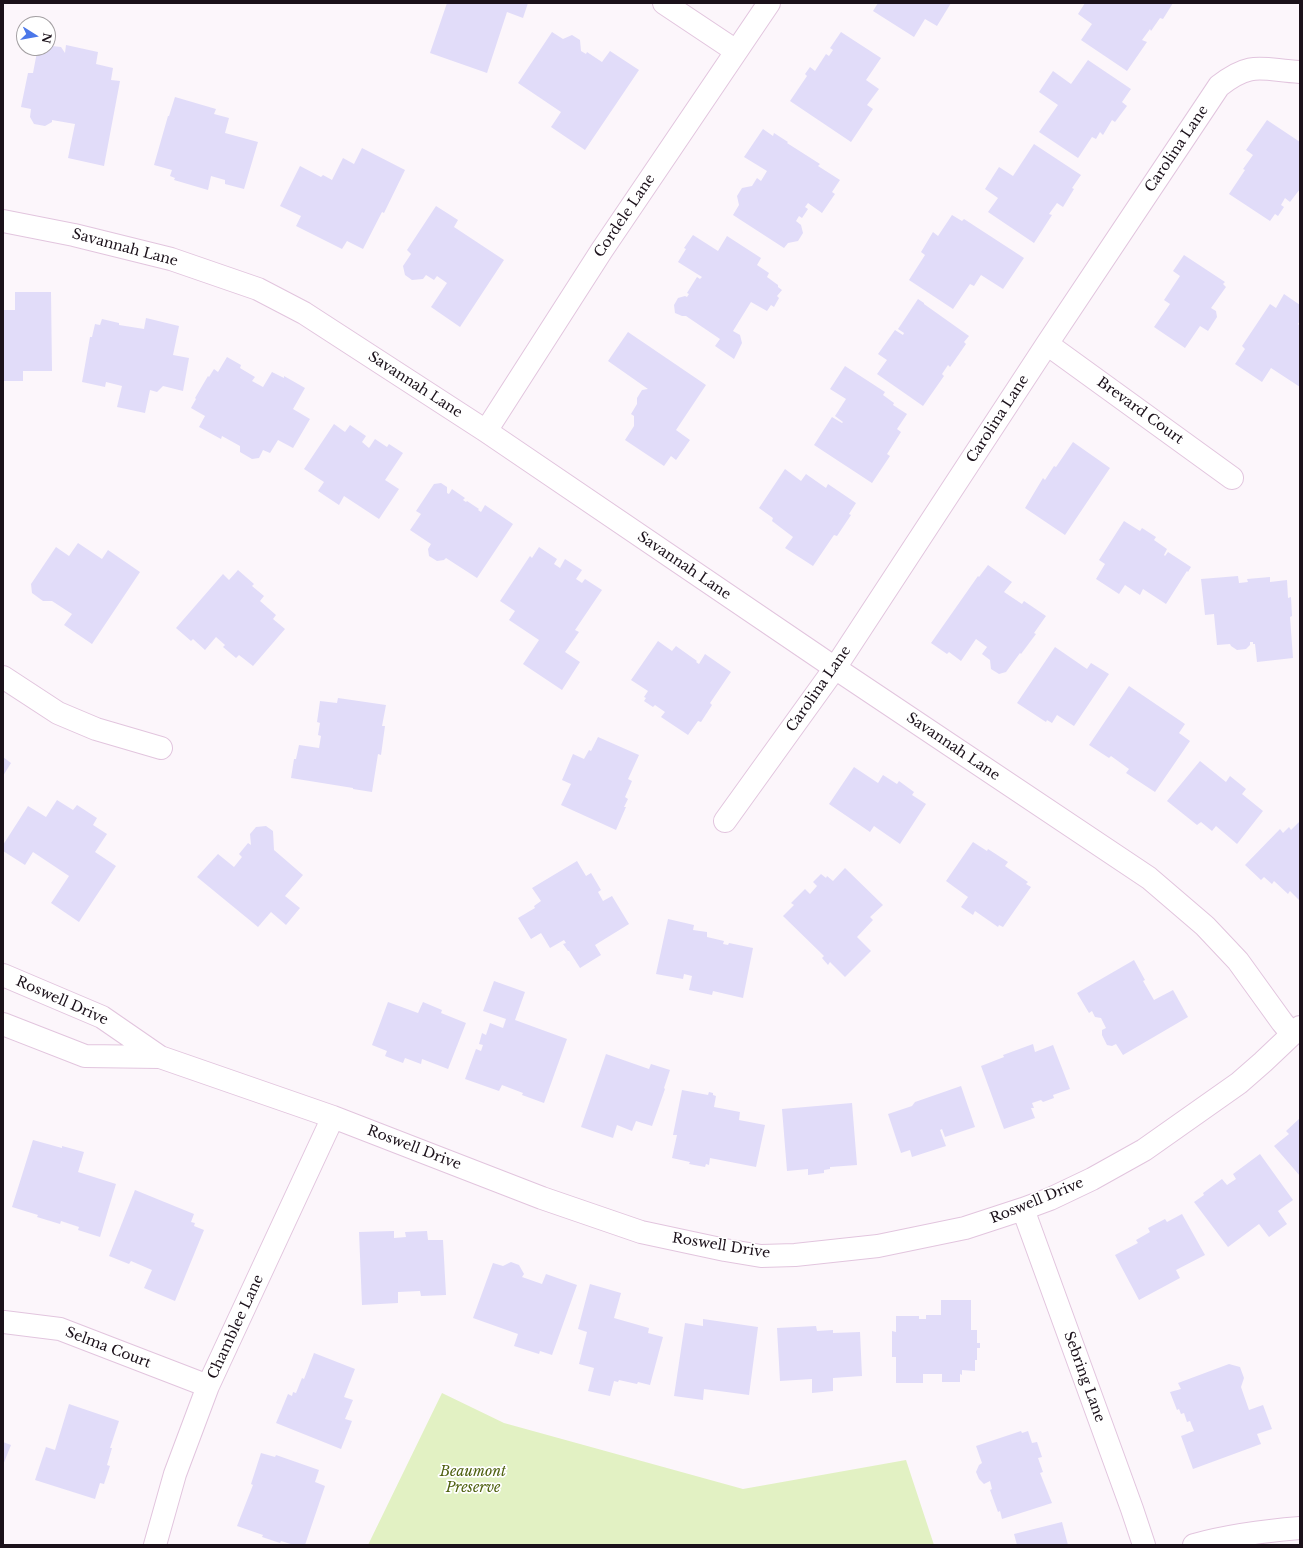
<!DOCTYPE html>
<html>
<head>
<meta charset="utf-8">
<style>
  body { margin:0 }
  #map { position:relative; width:1303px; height:1548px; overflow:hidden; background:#fcf6fb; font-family:"Libre Baskerville",serif }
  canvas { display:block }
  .frame { position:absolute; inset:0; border:4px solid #1b111a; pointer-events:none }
  .north { position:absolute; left:16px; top:16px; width:40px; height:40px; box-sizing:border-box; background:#fff; border:1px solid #a4a0a3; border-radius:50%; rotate:101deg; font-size:11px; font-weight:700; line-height:16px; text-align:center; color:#1b111a }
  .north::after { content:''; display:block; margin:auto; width:14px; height:18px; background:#4b77e9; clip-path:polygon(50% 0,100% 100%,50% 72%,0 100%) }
</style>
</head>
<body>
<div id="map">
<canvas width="1303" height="1548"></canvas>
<div class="frame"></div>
<div class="north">N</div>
</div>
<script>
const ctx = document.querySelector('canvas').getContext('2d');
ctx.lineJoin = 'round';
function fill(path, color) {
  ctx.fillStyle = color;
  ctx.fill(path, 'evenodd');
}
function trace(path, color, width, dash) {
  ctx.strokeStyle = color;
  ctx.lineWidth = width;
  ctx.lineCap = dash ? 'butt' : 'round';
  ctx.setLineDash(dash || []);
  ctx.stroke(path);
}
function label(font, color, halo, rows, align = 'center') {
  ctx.font = font + ' "Libre Baskerville",serif';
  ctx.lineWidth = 3.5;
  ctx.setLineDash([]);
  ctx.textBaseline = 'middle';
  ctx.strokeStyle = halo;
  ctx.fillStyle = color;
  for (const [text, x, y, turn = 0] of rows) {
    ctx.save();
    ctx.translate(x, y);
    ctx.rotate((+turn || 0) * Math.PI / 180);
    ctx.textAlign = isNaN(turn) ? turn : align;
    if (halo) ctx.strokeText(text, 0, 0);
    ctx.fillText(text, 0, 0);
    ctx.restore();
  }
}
fill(new Path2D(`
  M442,1393L504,1423L743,1489L906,1460L934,1545H368Z`), '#e2f1c3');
fill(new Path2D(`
  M447,3H528L523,18L507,12L487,73L430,53Z
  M878,3H951L937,26L925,19L914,37L873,11Z
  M1085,3H1173L1163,19L1160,18L1151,31L1150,29L1142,40L1147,42L1127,71L1081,40L1092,24L1078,14Z
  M552,32L563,39L572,35L580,40L581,51L586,54L587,52L602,62L610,51L639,70L585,150L551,127L561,112L518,83Z
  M841,32L881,58L866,80L879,89L867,105L873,109L851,142L790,101L807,76L805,74L810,67L815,71L826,54L829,56L833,50L830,48Z
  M66,45L98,52L96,64L113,68L111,80L120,81L104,166L68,158L75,124L52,120V122L45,126L34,124L30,117L31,109L21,107L28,73H33L37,52L45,54V50L52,46L61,47L65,53Z
  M1088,60L1131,89L1122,102L1127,106L1115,122L1112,120L1103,135L1100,132L1096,139L1092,137L1078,158L1039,132L1058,105L1039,92L1053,71L1071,84Z
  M175,97L216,109L214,114L229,118L225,133L258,142L244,189L225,184V180L211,176L208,190L174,180L175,178L170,176L172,170L154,165L168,116H169Z
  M1267,120L1300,142V189L1290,202L1285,198L1281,205L1284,207L1278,216L1275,214L1270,221L1229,194L1245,170L1243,169L1253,155L1246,150Z
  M763,129L773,136L774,133L788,142L787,143L820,164L818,166L840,180L832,192L835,194L822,213L808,203L805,207L808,209L802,218L799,216L796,221L801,225L803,233L798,241L788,243L784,248L733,215L739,205L737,196L742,188L752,186L757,178L761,181L767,171L744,157Z
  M1034,144L1081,175L1072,188L1074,189L1063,207L1057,203L1049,214L1052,215L1034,243L988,212L998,198L985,189L999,167L1013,176Z
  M362,148L405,170L384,213L382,212L363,249L347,241L342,249L296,226L301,216L280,206L300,166L321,177L323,175L332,180L343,158L354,164Z
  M436,206L458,220L454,227L504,260L460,327L431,307L447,283L437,276L434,280L426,275L423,279L412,280L405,275L403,266L411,254L407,250Z
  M952,215L962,221L964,219L1024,258L1003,289L981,275L974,286L970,284L953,309L909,280L925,255L921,252L933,232L938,236Z
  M693,235L718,251L727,236L761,258L757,265L769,273L767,277L778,285V287L782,290L777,296L779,298L774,307L771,305L767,311L751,302L733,331L740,335L742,343L734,359L715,346L720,339L686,316H682L675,313L674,305L678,298L685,296L687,297L689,294L687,293L697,277L700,279L702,277L678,262L686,249L684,248Z
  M1184,255L1225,282L1223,284L1226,287L1211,308L1216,311L1217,317L1208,331L1200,326L1185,348L1154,327L1170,304L1164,300L1180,276L1173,271Z
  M15,292H51L52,371H23V381H3V310H15Z
  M1284,294L1300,305V321L1298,324L1300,326V387L1271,368L1262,382L1235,364L1245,349L1242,346L1270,304L1276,308Z
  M918,299L924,303V304L969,336L964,342L966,344L950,367L948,365L942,374L944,376L923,406L877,374L887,360L878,354L895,330L903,335L904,333L898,329Z
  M146,318L179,326L173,355L189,358L183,391L163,386L157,392L150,390L145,413L117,407L122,386L106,382L105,387L82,382L90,337H92L95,324L100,325L102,319L119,323V325L144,329Z
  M628,332L706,385L676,430L690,440L676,460L671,456L664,466L625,440L634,426V416L631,414L637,404V398L642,390L648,389L608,361Z
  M227,357L241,365L240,368L255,377L252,381L263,387L272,372L284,378V376L305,388L293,409L310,419L293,448L278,440L270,453L263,450L259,458L252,459L240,452V446L222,436L221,439L199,427L205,416L191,408L196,399L195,398L208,376L209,377L214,369L218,372Z
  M845,366L885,392L883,395L894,403L893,405L907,414L897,429L901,432L887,454L890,456L872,483L814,445L832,417L842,423L843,422L835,416L846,399L830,389Z
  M334,424L345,432L350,425L366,436L362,442L369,448L375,439L387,447L389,444L403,453L385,480L399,489L379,519L344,496L339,505L318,491L324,482L304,469Z
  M1073,442L1110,468L1065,535L1025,508L1043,478L1045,480L1054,466L1056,467Z
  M785,469L801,481L806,474L826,488L828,484L856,503L849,514L851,515L837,536L834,535L813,566L785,548L793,537L772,521L773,518L759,508Z
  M441,483L447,487V493L449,494L452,489L465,498L463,500L466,502L467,501L479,509L478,510L481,512L485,505L513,524L477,578L446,558L444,560L437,561L429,556L428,549L431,544L410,530L421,514L416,511L434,484Z
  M1124,521L1140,531L1142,528L1156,537L1154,540L1167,549L1164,555L1165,556L1168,552L1191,567L1188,572L1187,571L1166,604L1143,589L1140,595L1125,585L1119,594L1096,579L1105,564L1099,560Z
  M78,543L102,559L108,550L140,572L92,644L64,625L72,614L52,601H43L32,593L31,584L56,547L69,556Z
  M539,547L557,559L554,564L560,568L565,559L582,570L576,579L582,583L585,579L602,590L575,630L579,632L565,652L580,662L562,690L523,664L539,640L509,620L515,611L500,601L530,556L532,558Z
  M988,565L1012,582L1004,592L1022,604L1024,601L1046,616L1034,633L1036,634L1021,654L1020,653L1006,672L999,674L991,669L990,660L982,654L987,647L976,639L961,661L949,652L947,654L931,643L978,576L979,577Z
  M238,570L254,584L252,586L264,596L260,601L276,615L273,619L285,629L253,666L239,655L236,658L223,647L225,645L216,637L205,650L193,639L191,641L176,628L223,574L229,580Z
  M1238,576L1239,583L1248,582L1247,579L1270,577V582L1287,580L1288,598L1291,597L1292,616L1290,617L1293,658L1257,662L1255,644H1253V642H1250V645L1246,649L1237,650L1231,646L1230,644L1217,645L1214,614L1205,615L1201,579Z
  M658,641L672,651L676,646L697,661L696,662L699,664L705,654L731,672L710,703L712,705L701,722L698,721L688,735L661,717L665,712L655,705L653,707L644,701L646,698L644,697L648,691L631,680Z
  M1055,647L1087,669L1091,663L1109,674L1074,726L1057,715L1052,723L1047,720L1046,722L1017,703Z
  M1129,686L1185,724L1179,733L1190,741L1155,792L1126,773L1129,769L1111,756L1109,758L1089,745Z
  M338,698L386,705L382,726H385L381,755L378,754L372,792L353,789V788L291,778L294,759H296L299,745L319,748L321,736L318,735L320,723L317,722L320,701L337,703Z
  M598,737L639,755L628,779L632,781L625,797L628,799L624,807H626L616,830L561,805L571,784L562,780L573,754L584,759L589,750L591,751Z
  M3,757L11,763L3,776Z
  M1200,761L1226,782L1230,776L1246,789L1242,794L1263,811L1237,844L1216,826L1212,831L1201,822L1197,825L1167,801Z
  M854,767L878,783L883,775L897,784L899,781L914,792L912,795L926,804L900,844L874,826L870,832L829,804Z
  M57,800L73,810L77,805L97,818L93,825L107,834L95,852L116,866L79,922L51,903L69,876L33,852L25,865L3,851V845L28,806L46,817Z
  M1300,821V901L1290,891L1288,894L1274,881L1272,884L1264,877L1261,880L1245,865L1280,829L1283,833L1289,827L1291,830Z
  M266,826L273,831L274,850L303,875L285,896L300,908L286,925L271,912L258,927L197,877L218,854L234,867L242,857L239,854L248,843L251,845L250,834L256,827Z
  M973,842L987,851L988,849L1008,862L1005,866L1028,882L1026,884L1031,887L1003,927L999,925L998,927L975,911L973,915L961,907L968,897L946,881Z
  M577,861L586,876L591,873L601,890L598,892L603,901L612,896L629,924L595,945L601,955L580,968L569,951H568L563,944L566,943L564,940L550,948L541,933L531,939L518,918L535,908L534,906L541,901L532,888Z
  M845,868L883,905L870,917L873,920L857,937L871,951L845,977L830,962L828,965L822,958L824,956L783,916L794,905L791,903L805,889L810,894L817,886L813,882L821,874L826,878L827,876L833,881Z
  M668,919L694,925L693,930L707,932V937L724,941L723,944L728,945L729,943L753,948L743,998L713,991L712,995L689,990L692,976L684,974L683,979L656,974Z
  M1134,960L1145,980L1143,981L1154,1000L1173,990L1188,1017L1123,1055L1116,1044L1112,1046L1107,1045L1102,1035V1030L1106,1028L1101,1018L1095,1017L1092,1011L1089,1013L1077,993Z
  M494,981L525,992L515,1020L567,1039L544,1103L522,1095L523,1093L502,1085L499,1091L465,1079L476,1049L481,1051L483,1045L479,1044L482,1033L486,1035L490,1023L503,1028L506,1019L483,1011Z
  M388,1002L418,1013L423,1002L442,1010L441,1013L466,1023L448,1069L422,1059L421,1064L405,1058L403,1063L385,1056L387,1051L372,1045Z
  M1033,1044L1035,1052L1053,1045L1070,1089L1053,1095L1054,1098L1043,1102L1041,1100L1032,1103L1034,1108H1031L1035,1118L1004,1129L981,1066L1004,1057L1003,1055Z
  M606,1054L649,1069L651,1064L670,1070L664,1088L665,1089L652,1126L636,1121L632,1131L617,1125L613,1138L581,1127Z
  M961,1086L975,1127L945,1137L942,1129L940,1130L946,1146L912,1157L910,1150L901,1153L888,1114L912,1106L915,1102Z
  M682,1090L708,1095L709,1092L713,1093V1095L716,1096L714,1107L740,1112L739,1120L765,1125L756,1167L710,1158L709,1165L706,1164L705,1167L689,1164L690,1162L672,1158L677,1135H673Z
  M852,1103L857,1165L830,1167V1169L824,1170V1173L808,1175V1169L787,1171L782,1109Z
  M1300,1118V1176L1274,1146L1289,1134L1286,1131Z
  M33,1140L62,1148V1146L84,1152L78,1172L116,1184L100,1237L78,1230L79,1227L61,1221L60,1224L37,1217L38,1215L12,1207Z
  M1260,1154L1293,1200L1278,1211L1287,1224L1269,1237L1259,1224L1228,1247L1194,1202L1204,1195L1203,1193L1222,1179L1227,1185L1236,1179L1233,1174Z
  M135,1190L194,1214L191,1222L195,1223L194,1226L204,1230L175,1301L144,1288L152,1270L131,1261L129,1264L109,1256Z
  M1182,1214L1205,1255L1176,1270L1180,1278L1139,1300L1115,1255L1138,1243L1136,1240L1150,1232L1148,1228L1165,1219L1167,1222Z
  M394,1231V1238L406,1237L405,1232L427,1231L428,1240H443L446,1295L421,1296L420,1291L398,1292V1303L362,1305L359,1232Z
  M511,1262L519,1265L524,1274L522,1277L542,1284L546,1274L577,1285L552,1355L540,1351L539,1354L514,1346L518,1334L473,1318L493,1263L503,1266Z
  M590,1284L621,1293L614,1318L649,1328L648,1333L663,1337L650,1385L638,1382L637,1384L619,1380L618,1382L614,1381L610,1396L588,1391L594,1368L579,1364L587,1332L578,1329Z
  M941,1300H971V1330H977V1343H980V1348H977V1360H975V1371L962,1370V1375L960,1374V1382H942V1374H923V1383H896V1357H892V1331L896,1332V1316H919V1319H926V1315H941Z
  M703,1319L758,1327L749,1395L704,1389L703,1400L674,1396L685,1323L703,1326Z
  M816,1326L817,1331L833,1330V1333L860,1332L862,1376L833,1378V1391L812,1393V1379L780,1381L777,1328Z
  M314,1353L355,1369L344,1397L353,1400L345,1419L352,1421L341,1449L276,1423L288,1394L292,1396L293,1392L296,1393L302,1378L304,1379Z
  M1229,1364L1240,1367L1244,1378L1241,1387L1249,1410L1263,1405L1272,1429L1257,1434L1261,1444L1193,1469L1181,1436L1194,1431L1190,1421L1187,1422L1184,1413L1181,1414L1179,1409L1177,1410L1170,1392L1181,1389L1178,1383Z
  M69,1404L119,1421L110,1448H112L107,1465L110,1466L104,1484L100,1483L95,1499L35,1480L46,1447L55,1450Z
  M1021,1431L1022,1433L1028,1431L1032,1443L1037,1442L1042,1457L1038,1458L1043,1472L1040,1473L1052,1503L1002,1519L1000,1511L998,1512L990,1490L992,1489L990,1481L984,1484L979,1479L976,1472L979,1465L982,1463L976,1446Z
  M3,1442L11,1445L3,1465Z
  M261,1453L275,1457L276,1455L319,1470L315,1482L325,1486L305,1545H294L281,1541L280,1543L262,1537L263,1535L237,1526L253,1485L251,1484Z
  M1062,1522L1068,1545H1017L1014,1534Z`), '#e1dcf9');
const street = new Path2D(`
  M664,3L736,51
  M3,221L74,235L171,259L258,289L304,313L486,431L835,668L1149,878L1205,926L1238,961L1282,1022L1292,1034
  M1047,344L1232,478
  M486,431L602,250L769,3
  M3,677L58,713L96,729L161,748
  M725,821L835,668L1047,344L1219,86C1252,60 1262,70 1300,72
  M3,975L102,1017L160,1057L333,1117L542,1198L641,1232L725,1250L761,1256L795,1255L878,1246L965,1228L1023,1209L1050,1199L1092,1179L1144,1150L1239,1083L1263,1062L1300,1027
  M3,1024L85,1056L160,1057
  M1023,1209L1132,1509L1144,1545
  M4,1322L60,1329L208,1386
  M155,1545L175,1474L208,1386L333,1117
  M1194,1545C1231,1535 1262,1531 1300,1528`);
trace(street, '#e2c5de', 24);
trace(street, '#fff', 22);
label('14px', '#1b111a', '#fff', [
  ["Carolina Lane",1177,149,-56],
  ["Cordele Lane",625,216,-56],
  ["Savannah Lane",125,248,15],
  ["Savannah Lane",415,385,33],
  ["Brevard Court",1140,411,36],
  ["Carolina Lane",998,419,-57],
  ["Savannah Lane",684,566,34],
  ["Carolina Lane",819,689,-55],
  ["Savannah Lane",953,747,34],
  ["Roswell Drive",62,1001,24],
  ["Roswell Drive",414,1148,21],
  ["Roswell Drive",1037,1201,-22],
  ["Roswell Drive",721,1246,9],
  ["Chamblee Lane",236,1327,-65],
  ["Selma Court",108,1348,21],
  ["Sebring Lane",1084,1377,70]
]);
label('italic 14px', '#4e600f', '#fff', [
  ["Beaumont",473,1472],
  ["Preserve",473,1488]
]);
</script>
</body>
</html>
